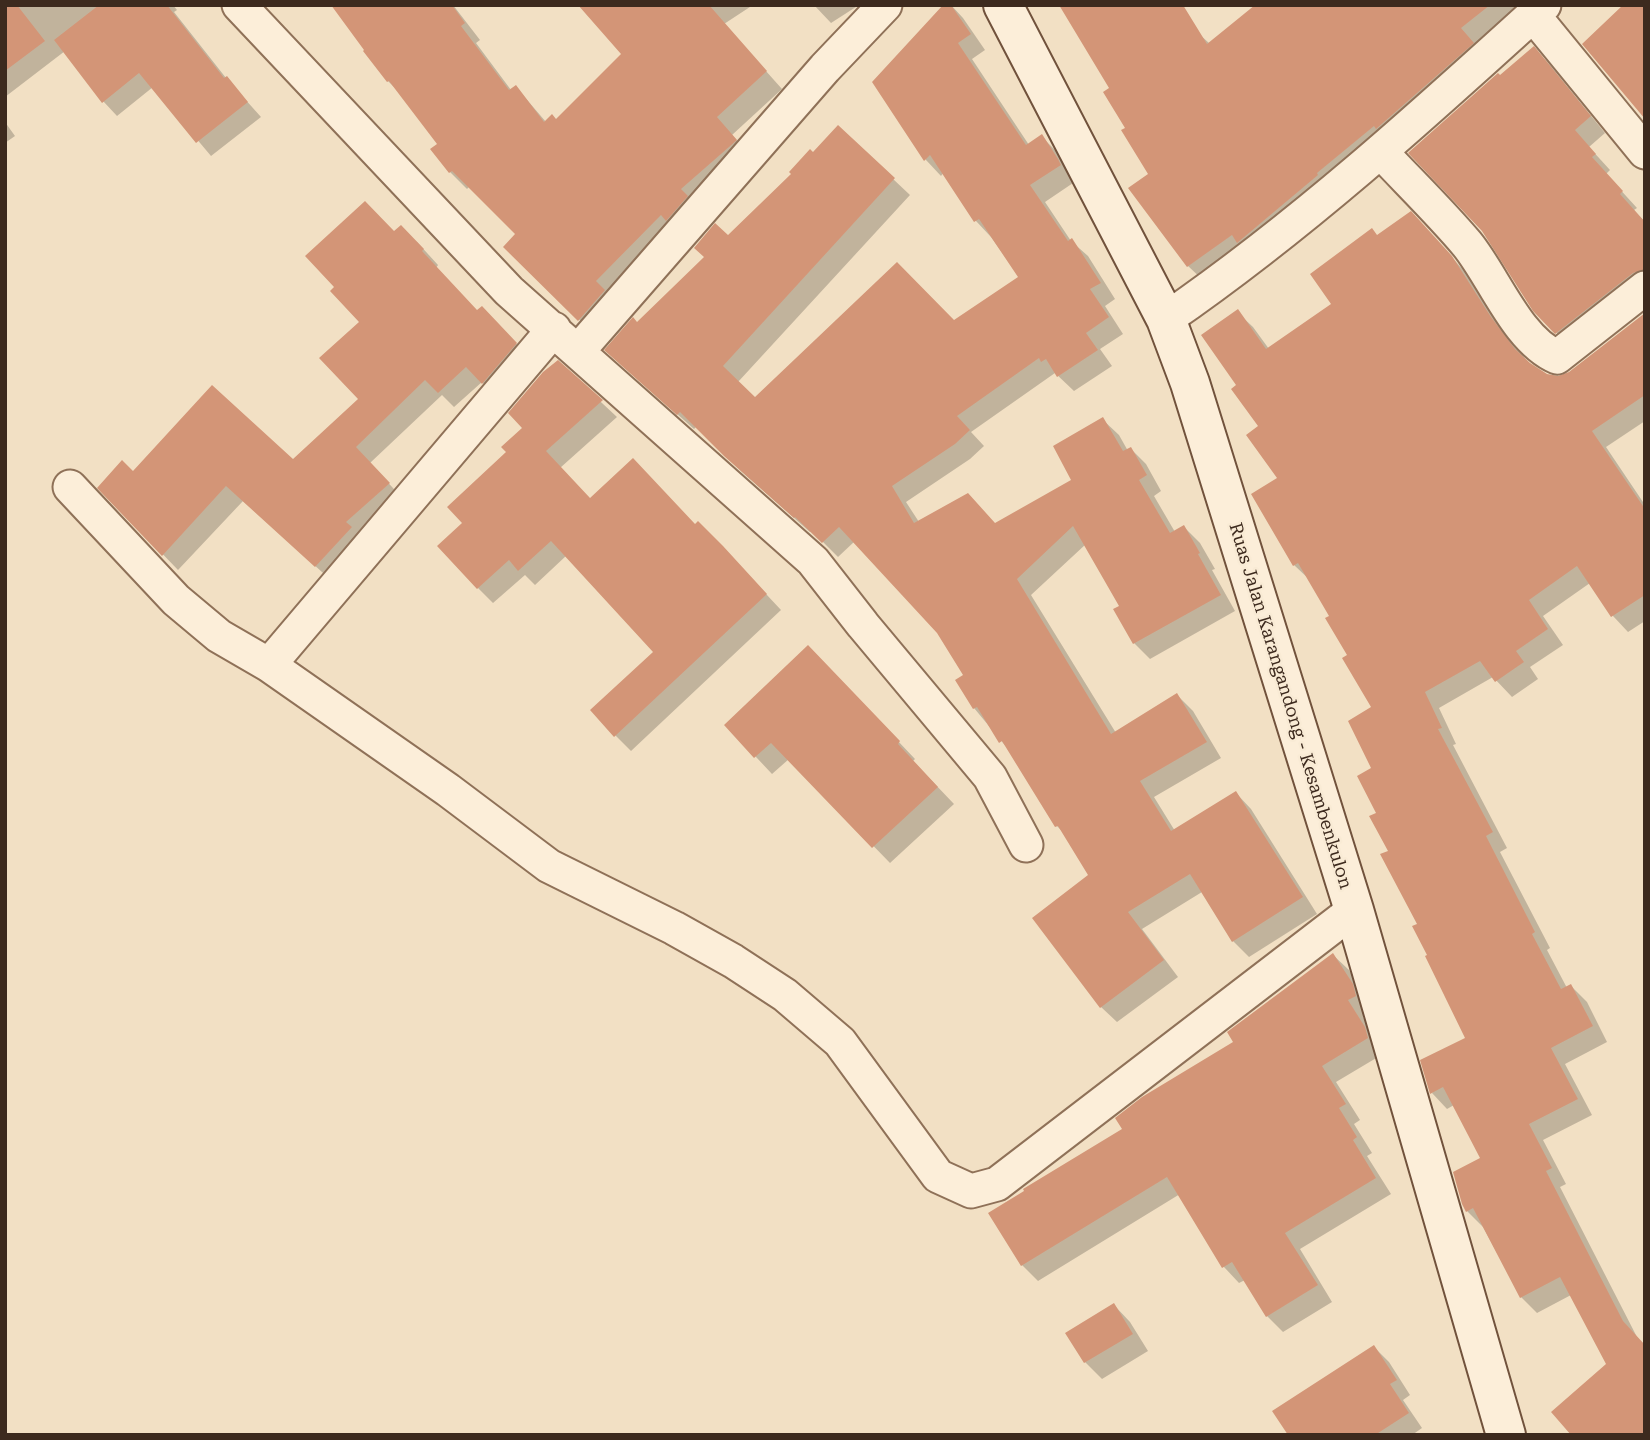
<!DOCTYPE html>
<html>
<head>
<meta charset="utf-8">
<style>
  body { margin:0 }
  #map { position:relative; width:1650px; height:1440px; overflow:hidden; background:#f2e0c4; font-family:"Roboto Serif",serif }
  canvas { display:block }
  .frame { position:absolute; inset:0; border:7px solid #3d2a1e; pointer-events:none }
</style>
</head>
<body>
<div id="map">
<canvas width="1650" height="1440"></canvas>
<div class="frame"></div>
</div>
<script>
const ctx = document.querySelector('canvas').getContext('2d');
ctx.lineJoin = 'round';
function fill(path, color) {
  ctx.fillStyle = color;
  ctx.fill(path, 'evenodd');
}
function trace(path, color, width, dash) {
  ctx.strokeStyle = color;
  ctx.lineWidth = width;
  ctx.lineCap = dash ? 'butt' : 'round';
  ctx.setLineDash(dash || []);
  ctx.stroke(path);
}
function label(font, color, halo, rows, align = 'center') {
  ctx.font = font + ' "Roboto Serif",serif';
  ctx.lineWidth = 5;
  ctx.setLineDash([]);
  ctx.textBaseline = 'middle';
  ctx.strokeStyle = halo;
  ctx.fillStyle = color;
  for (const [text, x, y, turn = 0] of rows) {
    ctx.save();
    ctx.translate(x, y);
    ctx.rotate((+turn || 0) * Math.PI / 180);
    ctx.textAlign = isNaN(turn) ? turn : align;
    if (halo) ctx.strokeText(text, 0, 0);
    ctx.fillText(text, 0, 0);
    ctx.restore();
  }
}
fill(new Path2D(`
  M5,5H173L177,10L174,12L226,78L261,117L211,156L153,87L117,116L103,101L65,51L5,97Z
  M333,5H453L480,40L476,43L511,90L516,87L546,122L556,121L624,54L615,5H753L724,24L782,89L732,135L752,158L596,336L505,247L517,234L469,187L467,189L450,172L439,144L401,94L388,81Z
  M814,5H859L831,23Z
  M951,5L963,18L985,50L972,59L1029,145L1042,137L1057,152L1076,181L1045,202L1071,241L1088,256L1115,299L1105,306L1123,334L1100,349L1112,366L1074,391L1055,373L971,432L984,446L970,459L906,502L919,522L996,525L1074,481L1103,420L1119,435L1128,451L1131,449L1146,464L1161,491L1154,496L1175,532L1184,527L1200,543L1215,569L1212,570L1235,611L1150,659L1134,643L1115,610L1121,607L1086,544L1031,595L1116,733L1177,695L1193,711L1221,758L1154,797L1175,831L1236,793L1251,809L1317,914L1249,957L1233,941L1202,892L1142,929L1178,977L1117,1022L1101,1007L1091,876L1067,836L1057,826L1013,755L974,708L965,676L938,632L855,541L838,557L812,531L810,532L742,472L697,426L694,429L622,365L637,324L813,155L838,127L910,195L738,382L755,399L954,322L1020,278L991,237L976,221L944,172L941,176L926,160L874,83Z
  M1257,5H1525L1488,59L1204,281L1188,266L1150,175L1127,128L1198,33L1210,44Z
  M1534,49L1549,64L1605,133L1589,147L1610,170L1606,174L1637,208L1634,210L1645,222V291L1571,348L1556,332L1500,78Z
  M5,122L15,136L5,143Z
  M1426,229L1467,274L1528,363L1547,376L1559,378L1570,374L1645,315V421L1606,447L1645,505V621L1628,632L1613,616L1590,583L1543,616L1563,645L1530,667L1538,679L1512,697L1493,677L1439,708L1456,744L1453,745L1507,848L1500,852L1550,948L1547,950L1567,988L1571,986L1587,1002L1607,1042L1565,1064L1592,1115L1543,1140L1566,1184L1560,1187L1638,1339L1608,1365L1571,1295L1537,1313L1521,1297L1483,1227L1467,1211L1482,1158L1454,1105L1447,1109L1432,1093L1467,1039L1429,955L1390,851L1379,813L1374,769V707L1331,616L1311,581L1294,565L1280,479L1260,427L1238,386L1237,312L1253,327L1269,349L1334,304L1378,237Z
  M395,233L417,242L438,265L436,268L478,312L497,323L531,360L498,398L482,382L454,407L442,395L370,463L404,500L332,581L243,501L178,570L99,488L134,473L293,461L360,399L361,322Z
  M558,362L617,417L560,468L590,500L695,526L738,564L781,610L631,751L615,735L656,652L567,555L535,585L525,575L493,603L478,588L464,523L524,428Z
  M825,664L915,759L913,761L954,804L890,863L789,759L772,774L726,725Z
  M1333,955L1349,970L1368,1001L1371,1012L1363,1017L1380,1044L1383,1054L1336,1082L1360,1120L1354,1124L1372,1153L1367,1156L1391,1194L1300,1249L1332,1302L1283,1332L1267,1316L1245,1280L1239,1283L1224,1267L1180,1194L1038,1281L1022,1265L990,1214L1124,1129L1235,1043Z
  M1114,1305L1130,1322L1148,1351L1102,1379L1085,1362Z
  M1374,1347L1389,1362L1410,1395L1403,1400L1422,1428L1412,1435H1290Z`), '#0003');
fill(new Path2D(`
  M5,5H17L45,41L5,71Z
  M99,5H167L224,78L227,76L248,102L196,143L139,73L102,103L54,40Z
  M331,5H452L465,23L461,26L509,90L516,85L544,122L552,114L556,119L621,54L578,5H709L767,71L717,117L737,140L681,189L688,196L666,221L661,215L596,281L605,290L578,321L503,247L515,234L452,171L449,173L430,149L437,144L389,81L387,82L363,51L364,50Z
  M943,5H951L971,34L958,43L1026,145L1042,134L1058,159L1061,165L1030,185L1068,241L1072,238L1101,283L1090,289L1109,317L1086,333L1098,350L1057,377L1046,359L1041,362L1039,358L957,416L970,430L955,444L892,486L914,523L968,493L995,523L1071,480L1053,446L1103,417L1123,451L1131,447L1147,475L1139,480L1170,533L1184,525L1200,553L1198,554L1221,595L1133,644L1113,609L1119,606L1073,526L1017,579L1111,734L1177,693L1207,742L1140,781L1171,831L1236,791L1303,897L1232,942L1190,874L1128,912L1164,960L1100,1008L1032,918L1088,875L1058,826L1055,827L1002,741L999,743L977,707L973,709L955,680L963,675L937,633L839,527L822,543L795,517L794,518L724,456L680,412L677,415L604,350L633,317L637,322L704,257L694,248L715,223L728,235L791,174L789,172L810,149L813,152L838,125L895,178L723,366L755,397L897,262L954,320L1018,277L979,219L974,222L930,155L924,161L872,82Z
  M1059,5H1183L1207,44L1255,5H1490L1461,28L1474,43L1376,129L1374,126L1317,173L1318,175L1237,243L1232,235L1187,267L1128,188L1148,174L1121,130L1125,128L1103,92L1109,88Z
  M1623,5H1645V119L1582,44Z
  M1534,46L1591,116L1575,130L1596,154L1592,157L1623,191L1620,194L1645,222V269L1633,273L1555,334L1533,311L1482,231L1408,153L1498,73L1500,75Z
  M365,201L394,231L401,225L424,249L422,251L477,310L482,306L517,343L482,384L466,367L438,393L425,380L356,447L390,483L346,522L352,527L315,567L226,486L162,556L97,488L122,460L133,471L212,385L293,459L358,399L319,358L359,322L330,291L334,287L305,256Z
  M1411,211L1452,256L1491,317L1515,349L1530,363L1547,374L1558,376L1569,372L1645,313V395L1592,431L1645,509V595L1611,617L1577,566L1529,600L1548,629L1516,651L1524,662L1495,682L1480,661L1425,692L1442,728L1438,729L1493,832L1486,836L1535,932L1532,934L1561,989L1571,984L1593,1026L1551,1048L1578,1099L1529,1124L1552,1168L1546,1171L1623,1321L1645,1345V1435H1571L1551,1412L1606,1364L1560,1277L1520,1298L1473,1208L1466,1212L1462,1204L1453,1172L1480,1158L1443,1087L1430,1094L1420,1060L1465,1038L1425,956L1427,955L1412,926L1417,924L1380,854L1388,851L1369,816L1376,813L1357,776L1371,768L1348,721L1371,707L1342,658L1347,655L1325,618L1329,616L1298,563L1293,566L1251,494L1277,478L1246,435L1258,426L1231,389L1236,385L1201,335L1238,309L1266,349L1331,304L1310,274L1372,228L1377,235Z
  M558,360L603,400L546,451L590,498L633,458L695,524L698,521L723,546L767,594L614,737L590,710L653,652L551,541L518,571L509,560L477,589L437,546L462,523L447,507L506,452L501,447L522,428L508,413L543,372Z
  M808,645L900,741L898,744L938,787L872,848L771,743L754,758L724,725Z
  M1333,953L1353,984L1356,996L1348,1000L1365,1027L1368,1038L1322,1066L1346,1104L1339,1108L1357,1137L1353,1140L1376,1178L1285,1233L1318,1285L1266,1317L1232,1262L1222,1268L1167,1177L1021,1266L988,1213L1024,1191L1023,1189L1122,1129L1115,1118L1142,1097L1233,1042L1227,1032Z
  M1114,1303L1133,1334L1084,1363L1065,1333Z
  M1374,1345L1397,1380L1390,1384L1409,1413L1375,1435H1288L1272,1411Z`), '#d39577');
const street = new Path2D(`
  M239,5L509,291L813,561L863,625L990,777L1026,845
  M1533,15L1645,152
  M1381,152C1409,182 1440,212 1467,244C1494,277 1517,340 1557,357L1645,288
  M1166,319C1301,226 1423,115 1544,5
  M578,351L825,68L885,5
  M70,487L176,600L219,636L269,665L448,790L549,866L674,928L733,961L785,995L840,1042L938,1176L971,1191L997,1184L1354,910
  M269,665L554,329`);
const secondary = new Path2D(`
  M1003,5L1166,319L1190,383L1354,910L1506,1435`);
trace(street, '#8f7158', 37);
trace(secondary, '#71523c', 42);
trace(street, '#fceed9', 33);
trace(secondary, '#fceed9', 38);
label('18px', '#3d2a1e', '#f9ebd5', [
  ["Ruas Jalan Karangandong - Kesambenkulon",1290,706,73]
]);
</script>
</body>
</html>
